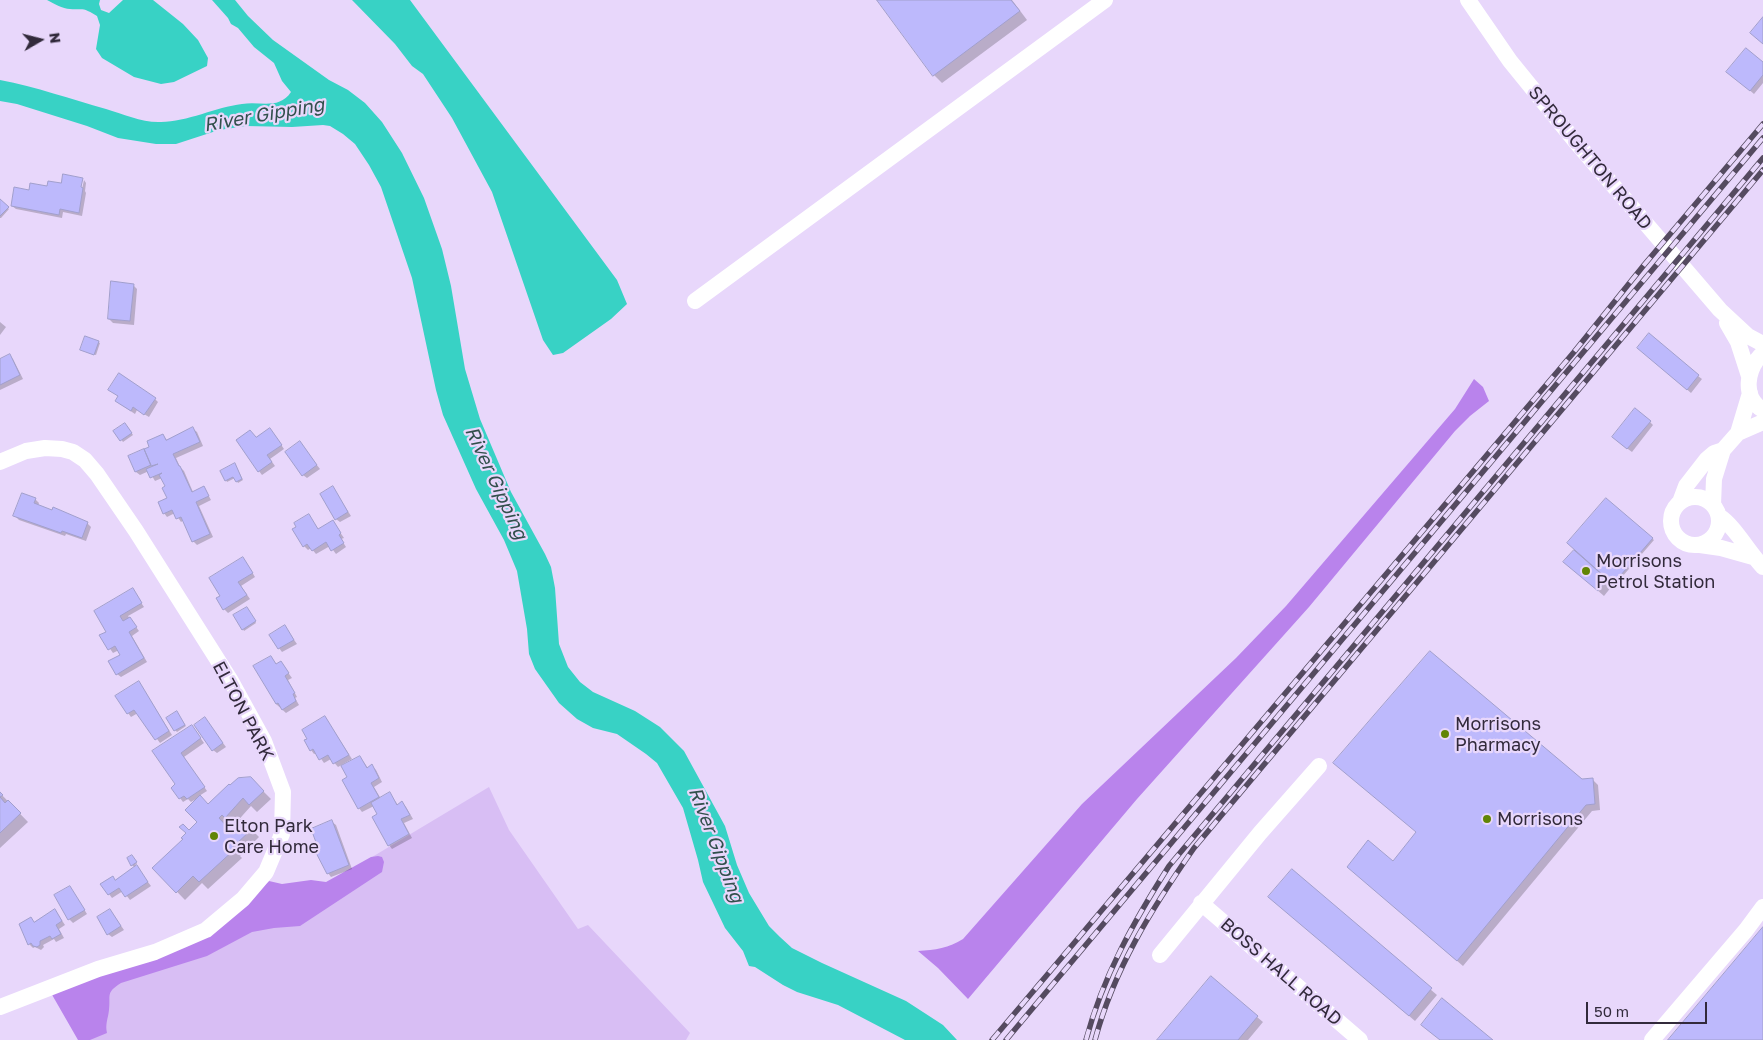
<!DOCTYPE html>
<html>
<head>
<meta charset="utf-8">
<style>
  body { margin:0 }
  #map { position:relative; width:1763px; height:1040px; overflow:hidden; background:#e8d7fb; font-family:"Golos Text",sans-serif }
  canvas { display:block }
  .north { position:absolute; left:15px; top:15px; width:50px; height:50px; -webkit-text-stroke:4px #e8d7fb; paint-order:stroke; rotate:82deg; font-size:14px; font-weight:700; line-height:20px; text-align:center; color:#322a3b }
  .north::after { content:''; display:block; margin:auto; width:18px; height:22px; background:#322a3b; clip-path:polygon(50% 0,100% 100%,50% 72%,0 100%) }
  .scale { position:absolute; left:1586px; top:1002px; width:121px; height:22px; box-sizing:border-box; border:2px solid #322a3b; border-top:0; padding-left:6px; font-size:15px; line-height:18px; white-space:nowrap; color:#322a3b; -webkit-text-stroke:4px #e8d7fb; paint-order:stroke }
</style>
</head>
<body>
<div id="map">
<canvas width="1763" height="1040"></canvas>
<div class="north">N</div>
<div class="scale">50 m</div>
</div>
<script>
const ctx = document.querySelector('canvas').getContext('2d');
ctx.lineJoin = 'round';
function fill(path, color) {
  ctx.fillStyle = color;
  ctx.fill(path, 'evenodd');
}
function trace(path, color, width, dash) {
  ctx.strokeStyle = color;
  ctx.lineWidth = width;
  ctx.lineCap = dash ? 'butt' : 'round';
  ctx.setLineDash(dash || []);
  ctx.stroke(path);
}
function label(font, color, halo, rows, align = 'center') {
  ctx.font = font + ' "Golos Text",sans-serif';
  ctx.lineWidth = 4.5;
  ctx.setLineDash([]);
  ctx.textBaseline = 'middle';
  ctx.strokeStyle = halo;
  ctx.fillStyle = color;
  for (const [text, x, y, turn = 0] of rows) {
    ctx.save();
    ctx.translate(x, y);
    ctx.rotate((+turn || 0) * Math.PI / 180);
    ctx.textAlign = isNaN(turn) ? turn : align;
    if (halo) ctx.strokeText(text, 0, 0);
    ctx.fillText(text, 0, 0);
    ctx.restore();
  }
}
fill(new Path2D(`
  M489,787L509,830L578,929L588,925L690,1033L686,1040H85L65,985L327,884Z`), '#d8bef4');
fill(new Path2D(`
  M1474,379L1483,387L1489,401L1470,416L1455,431L1309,607L1137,799L968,999L938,968L918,951C935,950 949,948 963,939L1082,804L1236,658L1286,606L1455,409Z
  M378,856L382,857L384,862L382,872L300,926L274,928L252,932L207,956L121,983C105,993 111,995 109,1010C108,1019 105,1024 107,1033L90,1040H78L47,986L209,927L269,881L282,884L311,880L326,882L371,857Z`), '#b983ec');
fill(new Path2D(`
  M47,0H100L99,4L101,10L109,13L123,0H153L183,24L198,40L208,58L207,66L174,82L161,84L134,77L102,58L96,49L100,25L97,16C82,7 85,10 70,9C63,9 53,3 47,0Z
  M212,0H235L248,16L273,40L329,80L348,90L365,103L382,122L402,153L424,198L442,249L451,286L465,369L480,419L511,492L545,554L551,567L555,588L559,644L568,667L580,682L593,692L635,711L660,727L684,751L725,826L737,865L749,893L769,926L780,937L792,948L822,963L906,1001L943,1025L957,1040H905L838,1005L797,992L783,985L755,967L749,966L743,951L725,928L703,882L698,860L683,808L657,763L646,754L617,734L593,728L577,719L559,703L535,669L529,654L527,629L517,571L504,540L476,489L443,415L436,390L412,278L381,187L369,165L355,144L343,134L330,126L323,125L292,127L246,126L219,130L176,144H156L118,138L87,126L17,104L0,101V80C36,87 71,99 106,109C123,114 143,123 161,122C187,122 216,107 242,104C261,101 279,110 291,92L282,81L274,63L254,47L238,28L231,24L228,18Z
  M352,0H410L617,280L627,304L611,319L563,353L553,355L543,340L492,192L452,118L423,74L412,66L395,44Z`), '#38d2c5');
fill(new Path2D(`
  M879,0H1012L1027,20L942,83L934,75Z
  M1763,63V83L1754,94L1732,75Z
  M82,179L83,180H81L79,193L81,194L84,180L86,183L85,191L86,193L82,216L63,212L62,218L16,209L12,206L30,191Z
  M0,200L9,209L1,218H0Z
  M133,285L137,289L134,325L113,323L109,319Z
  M0,322L6,327L0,335Z
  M98,342L100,343L96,355L83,351Z
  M1643,351L1698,376L1702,379L1691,393Z
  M10,356L13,359L23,379L0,390V360Z
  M110,390L155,399L158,402L149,417L137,410L135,414L120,404L116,401L119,397Z
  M1650,422L1653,425L1632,452L1617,441Z
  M127,426L133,435L123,442L115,431Z
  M193,429L197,432L203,446L176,458L180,467L184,471L193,492L204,487L211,500L199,506L213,537L197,545L193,541L184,520L181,522L175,513L167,517L164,513L168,499L166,487L162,478L155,481L149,471L140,475L136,472L130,457L151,447L163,435L167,440Z
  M273,433L284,449L270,459L275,466L262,475L259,471L256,438Z
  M303,447L320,469L307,478L303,475Z
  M236,466L243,480L238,483L235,478L227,482L226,480Z
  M333,488L351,516L340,522L336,519Z
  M35,499L39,503L38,506L87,523L91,527L86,541L66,534L65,536L19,520L15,516Z
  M1606,500L1654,540L1615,585L1605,576L1604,577L1612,586L1604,596L1565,562L1576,550Z
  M309,516L319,530L333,522L344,538L341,539L346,547L336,554L330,546L316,554L311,548L308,550L304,546Z
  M246,562L255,577L241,586L250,599L228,613L224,609L222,596Z
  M132,589L144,607L128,616L139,631L132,636L147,662L121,677L117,674L121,655L119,650L113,653L101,636L107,632Z
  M248,610L256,623L244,631L243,629Z
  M285,627L297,644L282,652L279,648Z
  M271,657L277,665L284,667L292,678L288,680L297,697L295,698L299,705L286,713L276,704Z
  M139,682L172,735L160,743L138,713L131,717L128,713Z
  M178,714L186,726L177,732L175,730Z
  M325,717L352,759L338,767L331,759L324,763L317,753L314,754L311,750L308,739Z
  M208,723L226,747L217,753L213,750Z
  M195,730L204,743L184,757L207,791L199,796L208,805L259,787L271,799L257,812L251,806L234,825L231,823L226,827L231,832L242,820L259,837L240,856L242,858L208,889L202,883L185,900L154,868L184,839L189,832L199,822L197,800L196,799L191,802L188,799L183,802L180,798L177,785L153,751Z
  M360,757L368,768L372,766L376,770L382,782L374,787L381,799L390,794L398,805L402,803L406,807L413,819L404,823L412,838L392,849L389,845L379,814L374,806L362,812L359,808L349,778Z
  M1592,779L1598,785L1600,810L1592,811L1463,966L1354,872L1393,863L1417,833L1581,781Z
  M0,793L28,822L0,848Z
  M332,822L336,825L352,869L331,877L328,873L319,846Z
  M133,858L137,864L135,865L151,886L130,900L123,891L112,898L109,894L112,877L116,881L135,868L132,865Z
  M1292,871L1437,995L1415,1021L1276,902Z
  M70,887L87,914L73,923L69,919Z
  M55,910L65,925L59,929L64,938L56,942L54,939L43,945L44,947L41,950L35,947L33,948L29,944L31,919L35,923Z
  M110,910L124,930L112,937L108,934Z
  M1257,1017L1263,1022L1248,1040H1159Z`), '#0003');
const building = new Path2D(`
  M877,0H1011L1020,11L933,76Z
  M1763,17V44L1750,33Z
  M1746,48L1763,62V75L1750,91L1726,72Z
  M63,174L83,178L81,187L83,188L79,213L60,209L59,215L11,206L14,187L29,190L30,183L47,186L48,181L61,183Z
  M0,199L9,207L0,216Z
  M111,281L134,284L130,321L108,319Z
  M1649,333L1699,375L1687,390L1637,348Z
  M85,336L99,341L94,355L80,350Z
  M10,354L20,375L0,385V359Z
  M119,373L156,398L144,415L133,407L131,411L115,401L118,396L108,390Z
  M1635,408L1651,421L1627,449L1612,437Z
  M125,423L132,433L120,441L113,431Z
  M193,427L200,442L173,454L179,466H180L192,492L204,486L209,496L196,502L210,534L192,542L181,517L176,519L172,510L163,514L158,502L167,498L162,488L165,486L159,475L162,473L150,478L146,469L158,464L151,466L144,449L149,447L147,441L163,434L166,440Z
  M270,428L282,445L267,455L272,462L258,472L236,440L250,430L256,437Z
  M300,441L317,465L302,476L285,452Z
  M144,449L151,465L135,472L128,456Z
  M235,463L242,479L236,482L233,477L225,481L220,471Z
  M333,486L348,512L335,520L320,494Z
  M22,493L36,498L34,503L52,510L53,507L88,522L82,538L62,531L61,533L13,516Z
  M1606,498L1653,538L1613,584L1567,543Z
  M309,514L318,529L333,520L341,533L339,535L344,543L331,551L326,542L312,551L307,544L303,547L292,529L296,527L294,523Z
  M1574,550L1607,579L1598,591L1563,562Z
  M243,557L253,573L238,582L247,595L223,610L216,598L220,596L209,578Z
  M133,588L142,603L120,616L123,621L130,617L137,627L129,632L144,658L116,675L108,661L120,655L115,646L108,650L99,635L106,632L94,611Z
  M247,607L256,621L242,630L233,615Z
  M285,625L294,640L278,649L269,635Z
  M1430,651L1582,779L1593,778L1595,804L1586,805L1457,961L1347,867L1368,840L1393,861L1416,832L1333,763Z
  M271,656L276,664L281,661L289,673L285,676L295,693L293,694L296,701L282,710L278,703L276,704L253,666Z
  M139,681L169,731L155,740L134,710L127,714L115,696Z
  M177,711L185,725L174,731L166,718Z
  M325,716L349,755L333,764L328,755L319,760L313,749L310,751L304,740L307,739L302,730Z
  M205,717L223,743L212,751L194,725Z
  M192,725L201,738L181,753L205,787L187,799L184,796L179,799L171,788L175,784L152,751Z
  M360,756L367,768L372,764L379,778L371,783L379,797L358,809L342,780L347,777L341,766Z
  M251,777L264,791L249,805L243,798L225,818L222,815L219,818L230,830L242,818L252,829L233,847L235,849L199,882L193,876L176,893L152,868L183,839L181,838L186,833L179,827L183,824L189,830L197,822L185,810L200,795L208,804L229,784L230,785L238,778Z
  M0,792L3,795L0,797L5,803L8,800L21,813L0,833Z
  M390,792L397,805L402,801L410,815L401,819L409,834L388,846L372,817L377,814L371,803Z
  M332,820L349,865L327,874L313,847L317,845L311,829Z
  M132,855L137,862L131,866L127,858Z
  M137,865L148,882L125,897L119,888L108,895L100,884L113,876L115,880Z
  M1292,869L1432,988L1409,1016L1268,897Z
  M70,886L85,910L68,920L54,895Z
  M55,909L62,921L56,925L61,934L52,939L50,936L40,941V945L37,947L33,946L31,943L28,945L19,924L31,917L34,922Z
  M110,909L121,926L107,935L97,917Z
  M1763,927V1040H1668Z
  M1211,976L1258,1016L1238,1040H1157Z
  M1442,998L1493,1040H1440L1421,1025Z`);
fill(building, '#bdb9fc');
trace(building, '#a19fcc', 1);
trace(new Path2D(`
  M1468,0L1510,61L1575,141L1720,310L1748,336L1763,344
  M695,301L1105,0
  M1727,323L1738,342L1749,376
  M1763,353C1747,368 1741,397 1763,410
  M1738,433L1750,393
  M0,462L26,451L45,448L62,449L73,452L85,460L97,474L136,531L231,681L264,741L283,792L282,834L266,872L243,899L206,930L155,952L98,969L0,1007
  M1671 521a24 24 0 1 1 48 0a24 24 0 1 1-48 0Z
  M1680,502L1686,486L1707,459L1714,453L1723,450L1738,433L1763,422
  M1713,505L1714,479L1723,450
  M1719,516C1734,525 1749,553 1763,567
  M1700,545L1721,548L1753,557
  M1201,903L1360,1040
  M1160,955L1260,833L1319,766
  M1652,1040L1746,930L1763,907`), '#fff', 16);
const rail = new Path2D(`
  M992,1040L1574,352L1644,265L1763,124
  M1006,1040L1763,138
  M1086,1040C1103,976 1134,921 1169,866L1763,158
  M1095,1040C1114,969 1152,908 1194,848L1763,170`);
trace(rail, '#554b60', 5.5);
trace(rail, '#e8d7fb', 4, [11]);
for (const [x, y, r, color] of [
  [1586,571,5,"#618505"],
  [1445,734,5,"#618505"],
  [1487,819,5,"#618505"],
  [214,836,5,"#618505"]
]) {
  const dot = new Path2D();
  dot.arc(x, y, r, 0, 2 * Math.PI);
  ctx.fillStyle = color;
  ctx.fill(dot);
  trace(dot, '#e8d7fb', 2);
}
label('18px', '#322a3b', '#e8d7fb', [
  ["SPROUGHTON ROAD",1590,158,50],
  ["ELTON PARK",243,711,62],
  ["BOSS HALL ROAD",1281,972,41]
]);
label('18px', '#322a3b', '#e8d7fb', [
  ["Morrisons",1596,561],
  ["Petrol Station",1596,582],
  ["Morrisons",1455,724],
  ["Pharmacy",1455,745],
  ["Morrisons",1497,819],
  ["Elton Park",224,826],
  ["Care Home",224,847]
], 'left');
label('italic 19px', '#31504c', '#e8d7fb', [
  ["River Gipping",264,115,-10],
  ["River Gipping",496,483,65],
  ["River Gipping",716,845,69]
]);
</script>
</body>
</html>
